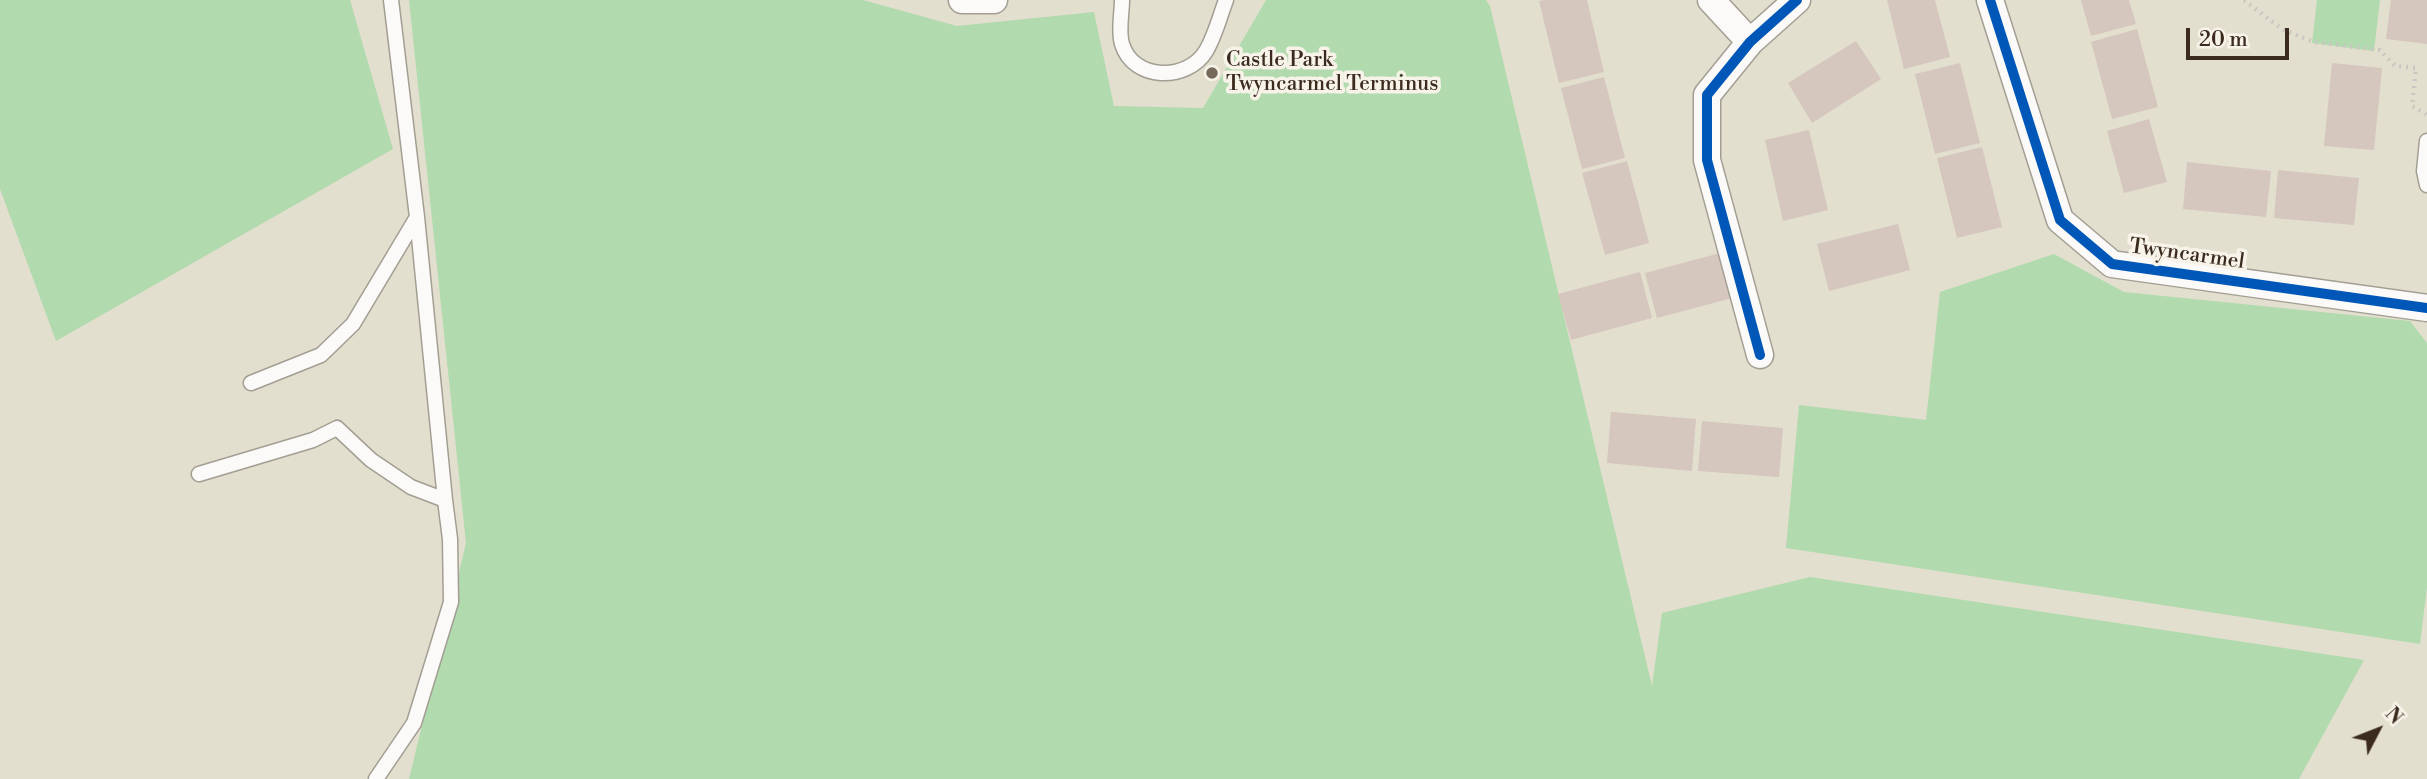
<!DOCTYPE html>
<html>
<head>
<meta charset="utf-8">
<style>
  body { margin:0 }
  #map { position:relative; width:2427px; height:779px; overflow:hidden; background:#e3dfce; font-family:"Libre Bodoni",serif }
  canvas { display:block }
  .north { position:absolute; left:2343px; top:695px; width:70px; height:70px; -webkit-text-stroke:5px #f7f3e8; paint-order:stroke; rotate:48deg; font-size:19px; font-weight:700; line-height:28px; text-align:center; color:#3b2a1e }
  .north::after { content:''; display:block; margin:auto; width:24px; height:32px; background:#3b2a1e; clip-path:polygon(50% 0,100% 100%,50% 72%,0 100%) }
  .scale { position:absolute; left:2186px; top:28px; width:103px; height:32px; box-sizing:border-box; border:4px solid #3b2a1e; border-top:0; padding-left:9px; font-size:21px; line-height:24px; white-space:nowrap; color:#3b2a1e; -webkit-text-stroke:5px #f7f3e8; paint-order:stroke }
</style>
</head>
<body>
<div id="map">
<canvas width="2427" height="779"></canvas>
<div class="north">N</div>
<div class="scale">20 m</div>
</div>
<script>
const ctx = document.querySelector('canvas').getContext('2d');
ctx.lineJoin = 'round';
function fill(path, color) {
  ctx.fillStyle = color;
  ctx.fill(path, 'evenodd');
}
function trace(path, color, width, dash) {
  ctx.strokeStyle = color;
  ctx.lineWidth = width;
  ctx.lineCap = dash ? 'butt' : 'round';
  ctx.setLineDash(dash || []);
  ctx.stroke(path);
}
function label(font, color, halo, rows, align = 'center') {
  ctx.font = font + ' "Libre Bodoni",serif';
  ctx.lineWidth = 7;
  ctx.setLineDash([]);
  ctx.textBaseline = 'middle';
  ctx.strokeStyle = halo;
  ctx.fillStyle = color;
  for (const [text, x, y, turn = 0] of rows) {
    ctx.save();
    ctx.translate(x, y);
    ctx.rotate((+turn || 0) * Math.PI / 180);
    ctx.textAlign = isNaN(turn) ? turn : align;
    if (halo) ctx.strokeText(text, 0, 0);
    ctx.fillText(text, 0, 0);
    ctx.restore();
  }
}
fill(new Path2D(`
  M0,0H350L393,149L56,341L0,189Z
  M409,0H863L957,26L1094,12L1114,106L1203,108L1266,0H1486L1490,6L1652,686L1662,613L1810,577L2364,660L2299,779H409L466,543Z
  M2317,0H2380L2374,51L2312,43Z
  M2054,254L2124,292L2410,321L2427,343V587L2420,644L1786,548L1799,405L1926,420L1940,292Z`), '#b1daae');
fill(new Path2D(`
  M1545,0H1587L1604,72L1559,83L1539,1Z
  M1887,0H1935L1950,57L1904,69Z
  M2081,0H2129L2136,24L2091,36Z
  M2391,0H2427V44L2386,39Z
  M2137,29L2158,107L2112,119L2091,42Z
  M1856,41L1881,79L1812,123L1788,83Z
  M1960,63L1980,143L1935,154L1915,74Z
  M2332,63L2382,68L2374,150L2324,146Z
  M1604,77L1625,158L1582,169L1561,88Z
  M2149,119L2167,182L2124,193L2107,131Z
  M1809,130L1828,210L1783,221L1765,140Z
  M1982,147L2002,227L1957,238L1937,158Z
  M1627,161L1649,243L1605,255L1582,173Z
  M2187,162L2271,171L2266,217L2183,209Z
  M2278,170L2359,178L2354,225L2274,218Z
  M1898,224L1910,270L1829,291L1817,244Z
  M1724,252L1736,297L1657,318L1645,273Z
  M1640,272L1652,318L1571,340L1558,294Z
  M1611,412L1696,419L1692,471L1607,463Z
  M1702,421L1783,428L1779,477L1698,471Z`), '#d5c6be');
const lane = new Path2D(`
  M1122,0C1122,13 1118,31 1122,44C1133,81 1187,82 1206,51C1215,36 1220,16 1226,0
  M2427,141L2424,171L2427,185
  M251,383L321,355L353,324L417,217
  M199,474L313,440L337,428L371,460L411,487L445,500L417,217L391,0
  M376,779L414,723L451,602L450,539L445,500`);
const street = new Path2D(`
  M962,0H994
  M1711,0L1750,42
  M1990,0L2060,220L2112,264L2427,308
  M1760,355L1707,160V95L1750,42L1797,0`);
trace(lane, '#a39e93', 17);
trace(street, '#a39e93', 29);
trace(new Path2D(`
  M2244,0L2283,30L2314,42L2380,50L2395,66L2416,68L2412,106L2427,115`), '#cac7c2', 4.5, [2, 5]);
trace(lane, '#fbfaf8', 14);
trace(street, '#fbfaf8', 26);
trace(new Path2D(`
  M1990,0L2060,220L2112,264L2427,308
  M1760,355L1707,160V95L1750,42L1797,0`), '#0057b8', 10);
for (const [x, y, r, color] of [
  [1212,73,7,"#76695c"]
]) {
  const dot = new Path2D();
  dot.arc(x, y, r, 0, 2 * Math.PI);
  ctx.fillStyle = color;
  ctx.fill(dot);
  trace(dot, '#f7f3e8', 2.5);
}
label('21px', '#3b2a1e', '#f7f3e8', [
  ["Castle Park",1226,61],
  ["Twyncarmel Terminus",1226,85]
], 'left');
label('21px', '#3b2a1e', '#f7f3e8', [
  ["Twyncarmel",2187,255,8]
]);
</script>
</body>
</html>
